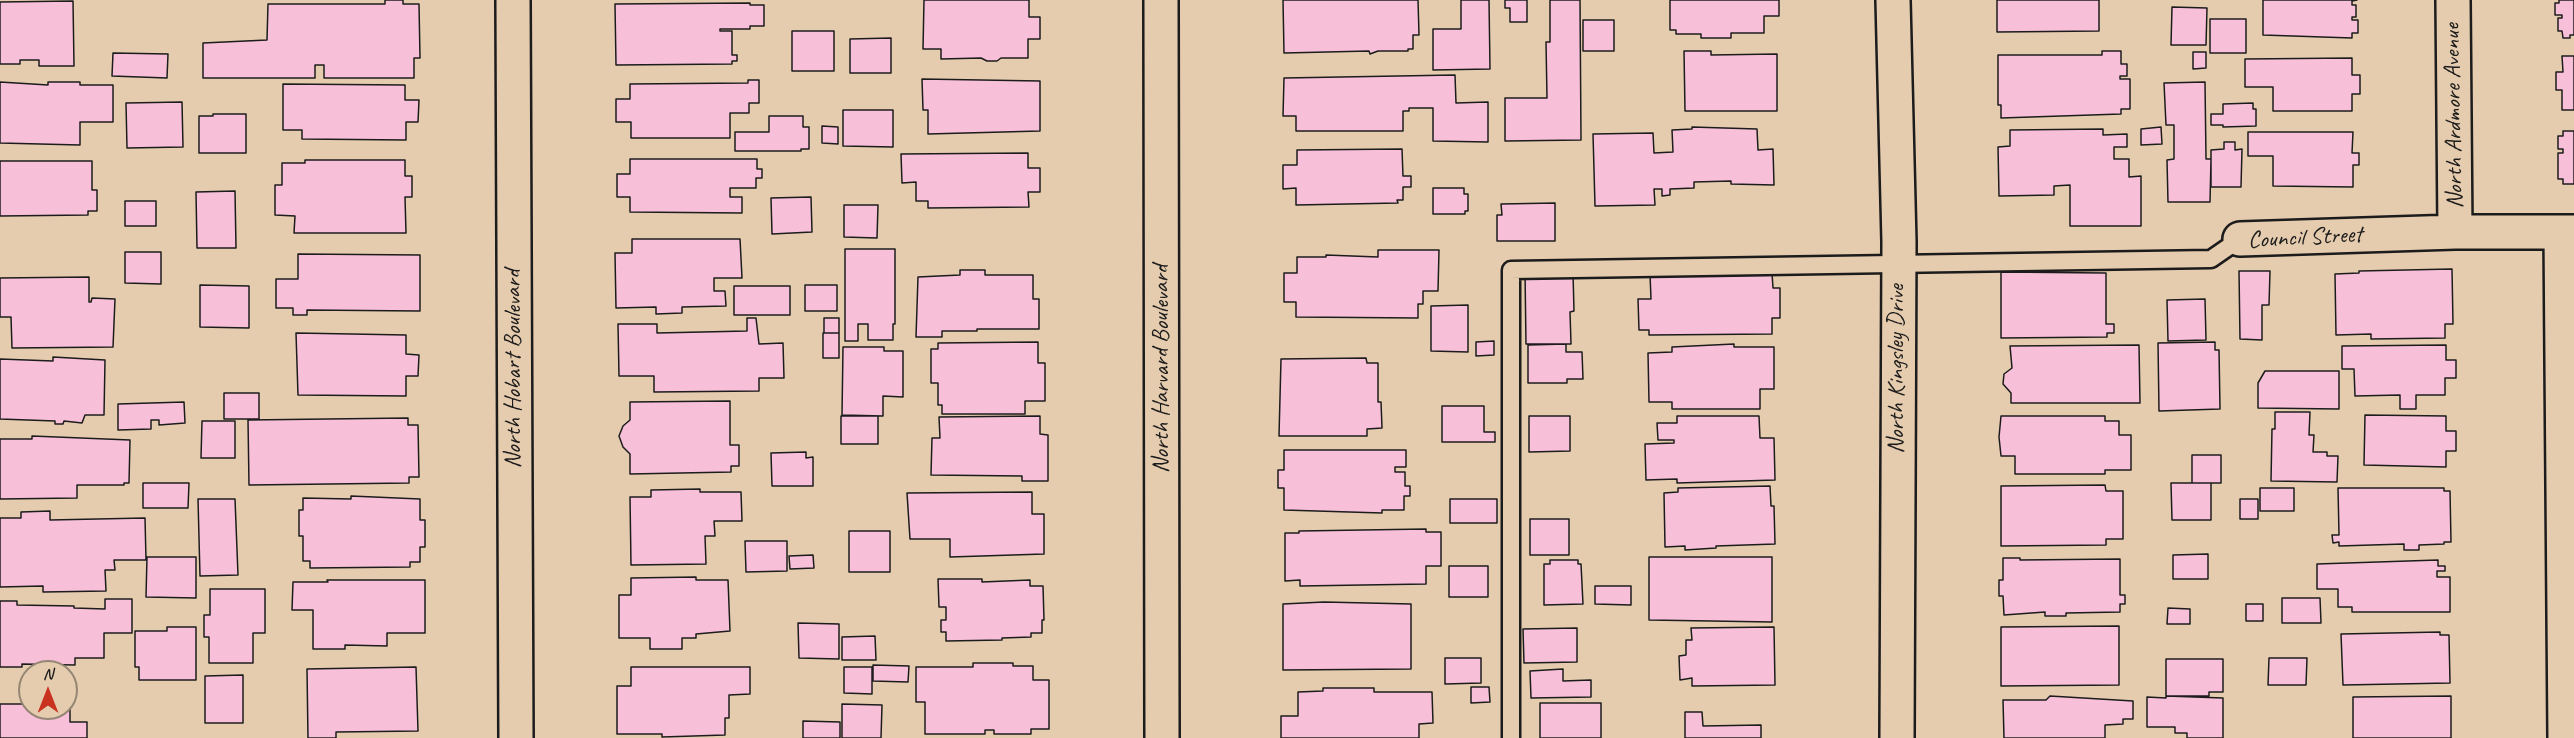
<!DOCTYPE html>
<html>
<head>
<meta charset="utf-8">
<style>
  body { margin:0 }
  #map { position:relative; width:2574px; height:738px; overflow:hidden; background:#e6ccae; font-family:Caveat,sans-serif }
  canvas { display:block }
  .north { position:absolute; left:18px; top:660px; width:60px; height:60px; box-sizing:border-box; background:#e6ccae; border:2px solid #958674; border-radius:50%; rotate:0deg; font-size:16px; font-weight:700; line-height:24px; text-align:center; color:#1c1c1c }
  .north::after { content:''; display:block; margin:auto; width:21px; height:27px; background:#c8321e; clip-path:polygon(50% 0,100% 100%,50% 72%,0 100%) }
</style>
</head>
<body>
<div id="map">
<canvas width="2574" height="738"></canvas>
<div class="north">N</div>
</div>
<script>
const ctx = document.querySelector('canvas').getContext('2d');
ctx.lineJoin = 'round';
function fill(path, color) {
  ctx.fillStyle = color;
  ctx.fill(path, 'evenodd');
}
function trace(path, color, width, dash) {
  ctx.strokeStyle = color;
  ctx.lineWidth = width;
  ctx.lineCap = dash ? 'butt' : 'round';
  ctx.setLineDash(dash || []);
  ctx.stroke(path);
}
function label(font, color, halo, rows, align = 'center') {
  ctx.font = font + ' Caveat,sans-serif';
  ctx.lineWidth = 4.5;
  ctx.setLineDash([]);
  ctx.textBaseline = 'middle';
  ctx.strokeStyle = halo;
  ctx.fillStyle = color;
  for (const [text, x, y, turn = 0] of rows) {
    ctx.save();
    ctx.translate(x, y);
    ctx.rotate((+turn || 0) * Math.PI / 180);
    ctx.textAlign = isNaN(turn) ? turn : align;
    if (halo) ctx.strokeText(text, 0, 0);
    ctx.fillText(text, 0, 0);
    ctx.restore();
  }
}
const building = new Path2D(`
  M385,0H403V4H419L420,58H414V78H324V65H315V78H203V43L267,40L268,4H385Z
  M924,0H1029V17H1040V39H1028V58H1001L997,61H987L981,58L941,59V49H923Z
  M1283,0H1418L1419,35H1413V49H1408V51H1378L1370,54L1369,51L1284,53Z
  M1461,0H1489L1490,69L1433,70V29H1461Z
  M1505,0H1527V22H1510V8H1505Z
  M1550,0H1580L1581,140L1505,141V98H1547L1546,42H1550Z
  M1670,0H1779V16H1764V33H1731V38H1701V34H1676V30H1670Z
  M1997,0H2099V31L1997,32Z
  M2263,0H2357L2352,1V5H2356V17H2352V20H2358V33H2352V38L2263,35Z
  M2559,0H2574V35H2570V38H2563L2562,31H2558V18H2562V15H2555V3H2559Z
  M73,1L74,66H39V60H20V64H0V2Z
  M750,3V5H764V26H750V29H720V31H732V55H737V61H732V64L616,65L615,4Z
  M2172,7L2207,8L2206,45H2171Z
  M2210,19H2246V53H2210Z
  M1583,20H1614V51H1583Z
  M792,31H834V71H792Z
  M891,38V73H850V39Z
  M1684,51H1711V55L1777,54V111H1685Z
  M2102,51H2121V64H2127V76H2120V79H2130V109H2121V114L2001,118V105H1998V55H2102Z
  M2193,52H2206V68L2193,69Z
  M113,53L168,54L167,78L112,76Z
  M2562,56H2574V110H2562V90H2556V72H2563Z
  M2352,58V75H2360V94H2352V111H2273V87H2245V59Z
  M1455,75L1456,103L1488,102V142L1433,141V108H1409V111H1403V131H1296V116H1283L1284,78Z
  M922,79L1040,81V131L928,134V110H923Z
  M748,80H759V103H749V113H730V138H631V122H616V99H630V84L748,83Z
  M0,82L48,85V82H80V85H113V122H80V145L0,143Z
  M2205,82L2206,159H2211L2210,202H2168L2167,160L2174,159V125H2166L2164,83Z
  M283,84L405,85V100H419L418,122H406V140L302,139V130H283Z
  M182,102L183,147L127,148L126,103Z
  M2253,103V109H2256V126L2223,127V125H2211V114H2223V104Z
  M843,110H893V147L843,146Z
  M213,114H246V153H199V116H213Z
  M769,116H803V127H809V149H801V151H735V132H769Z
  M822,126L838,127V144L822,143Z
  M1692,127L1757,129L1758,150L1773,149L1774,185L1731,184V181L1694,182V188L1670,189V195L1662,196V189H1654L1655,205L1595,206L1593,134L1653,133L1654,153L1673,152L1672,130L1692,129Z
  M2161,127L2162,144L2141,145V129Z
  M2103,129V135L2127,134V147H2114V159H2129V177L2141,176V226H2070V185L2054,186V195L1999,196L1998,147L2010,146V130Z
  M2563,131H2574V184H2563V179H2558V153H2563V149H2558V136H2563Z
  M2248,132H2353L2352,153H2359V165H2353V187L2273,186V156H2248Z
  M2224,142H2235V150L2242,149L2241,187H2211V150L2224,149Z
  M1402,149L1403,176H1411V187H1403V200H1397L1398,203L1296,205V188L1283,189V165H1297V150Z
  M1028,153V168H1040V192H1028L1029,207L928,208V201H916V182L902,183L901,154Z
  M630,159H757V169H762V178H756V188H730V197H742V213L630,212V197H617V174H630Z
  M305,160H405V176H412V197H405L406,233H294L295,216L275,215V185H282V163H305Z
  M0,161H92V190H97V211H88V215L0,216Z
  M1433,188H1464V194H1468V211H1465V214H1433Z
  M235,191L236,248H197L196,192Z
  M811,197L812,232L772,234L771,198Z
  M125,201H156V226H125Z
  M1555,203V241H1497V215H1502L1501,204Z
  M844,205H878L877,238L844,237Z
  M632,239H740L742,278H714V291H725L726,306L682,307V313L656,314V307L616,308L615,253H632Z
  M845,249H895V324H893V340H868V324H858V341H845Z
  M1378,250H1439L1438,291H1423V304H1418V318L1296,317V302H1284V273H1297V257H1326V255L1378,257Z
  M125,252H161V284L125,283Z
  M298,254L420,255V311L307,310V315H293V308H276V279H298Z
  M2452,269L2453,324H2445V338L2371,339V334L2336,335L2335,274L2359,273V271Z
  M960,270H985V275H1033V299H1039V329H977V331H942V337H916L918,277L960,275Z
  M2239,271H2270L2269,305H2262V340L2240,339Z
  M1525,272L1573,273L1574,311L1570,312L1571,344H1526Z
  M2001,272L2106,273V324H2114V333H2107V337L2001,338Z
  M1772,273L1773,288H1780V318H1772V334L1649,335V330H1639L1638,299H1651L1650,274Z
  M89,277V302H91L92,298L115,299L113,347L12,348L11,317H0V278Z
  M200,285L249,286V328L200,327Z
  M805,285H837V311H805Z
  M734,286H790V315H734Z
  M2205,299L2206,340L2168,341L2167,300Z
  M1468,305V352L1431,351V306Z
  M747,318H756L759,344L783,343L784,378H759V391L654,392V376H619L618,324H657V333L747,331Z
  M824,318H839V333H824Z
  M296,333L406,335V354L419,355L418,376H406V396L298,395Z
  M823,333H839V358H823Z
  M1494,341V355L1476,356V342Z
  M1038,342V363H1045V401H1025V414H942V405H938V383H931V349H938V343Z
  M2215,342V350H2219L2220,409L2159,411L2158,343Z
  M1566,344V352H1582L1583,379H1567V383H1528V345Z
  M1734,344V347H1774V389H1760V409H1672V402H1649L1648,353L1672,352V347Z
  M2139,345L2140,403H2011V393L2003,384L2004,374L2012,368L2010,346Z
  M2446,345V360H2456V378H2445V395H2416V409H2400V395L2355,396L2354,369H2342V346Z
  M843,347H884V351H903V397L883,396V416L842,415Z
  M53,357L105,360L104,415H85L82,423L64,421L63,424H55V421L0,419V359L53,361Z
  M1366,358L1367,363H1378V402H1381L1382,428L1367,429V436H1279L1281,359Z
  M2265,371H2339V409L2258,408V383Z
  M224,393H259V419H224Z
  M730,401V445H739V466H731V472L630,474V454L623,447L619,436L623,426L630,420V402Z
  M184,402L185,423L159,425V420H151V429L118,430V404Z
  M1442,406H1484V432H1495V442H1442Z
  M2275,412H2310L2309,435H2314L2313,452H2327V456H2338L2337,482L2271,481L2272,429H2275Z
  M2365,415L2446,416V431H2456V451H2446V467L2364,465Z
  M841,416H878V444H841Z
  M1040,416V434L1048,435V481H1022V476L931,475L932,438H940L939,417Z
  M1529,416H1570V451L1529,452Z
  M1677,416H1759L1760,438H1774L1775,480L1677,483V479L1646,480L1645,444L1674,443V440H1658L1657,423H1677Z
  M2001,416H2105V421H2119V435H2131V470H2105V474H2015V456H2001L1999,437Z
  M408,418V425H418L419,477H409V483L249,485L248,420Z
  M202,421H235V458H201Z
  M32,436L130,440L129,483H124V485H77V498L0,499V439H32Z
  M1284,450H1406V467H1395V472H1405V486H1410V496H1404V510H1382V513L1284,510V488H1278V470H1284Z
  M806,452V458L813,457V486H772L771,453Z
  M2192,455H2221V483H2192Z
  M143,483H189L188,508H143Z
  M2171,483H2211V520H2172Z
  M2105,485L2106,491H2123V539H2106V545L2001,546V486Z
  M1770,486L1771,506H1774L1775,544L1716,546V548L1685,550V546L1665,547L1664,493L1678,492V488Z
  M2260,488H2294V511H2260Z
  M2338,488H2444V491H2450L2451,542H2444V544L2419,545V550H2404V544L2339,546V542L2333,543L2332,535H2339Z
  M700,489V492H741L742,521H714L715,536H705L706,564L631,565L630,497H651V490Z
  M1032,492V514H1044V554L950,557V539H910L907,493Z
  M351,496L420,499V520H425V547H420V562H410V567L310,568V561H303V536H299V510H303V498L351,499Z
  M198,499H235L238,575L200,576Z
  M1450,499H1497V523H1450Z
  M2240,499H2258V519H2240Z
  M50,511V520L145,518L146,560H114L115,570H105L106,591L43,592V586L0,587V518H21V512Z
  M1530,519H1569V555H1530Z
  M1426,529V532H1441V566H1426V584L1300,586V580L1285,581V533H1299V531Z
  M849,531H890V572H849Z
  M745,541H787V571L746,572Z
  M2208,554V579H2173V555Z
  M813,555L814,568L790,569L789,556Z
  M147,557H196V598L146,597Z
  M1649,557H1772V622L1649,620Z
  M2003,558H2020V560L2120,559V595H2125V604H2120V612L2066,613V616H2045V612L2004,615L2003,596H1999V580H2003Z
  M1550,560H1578V564H1581L1583,604L1544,605V564H1550Z
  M2438,560V566H2445V571H2437V577H2450V612H2352V607H2338V589H2317V564Z
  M1449,566H1488V597H1449Z
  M696,577V580H728L730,631L696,634V638H682V649H650V638H619V595H631V578Z
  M938,579H982V582L1030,580V586H1043L1044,620H1042V633H1031V637L1002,638V640L946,641V632H941V620H946V607H939Z
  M327,580H425V633H387V646L345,645V649H313V610H292L293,582H328Z
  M1595,586H1631V605L1595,604Z
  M210,589H265V633H253V663H209V637H204V615H210Z
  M2282,598H2320L2321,623H2282Z
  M105,599H132V633H104V658H75V665L22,664V667H0V601H17V605L74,606V608L105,609Z
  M1324,602L1411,604V669L1283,670V604Z
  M2246,604H2263V621H2246Z
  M2168,608L2190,609V624H2167Z
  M798,623L839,624V659L799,658Z
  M2119,626V685L2001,686V627Z
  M167,627H196V680H139V667H135V631H167Z
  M1774,627L1775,685L1692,686V678L1680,680L1679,656L1686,655V640H1692L1691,628Z
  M1577,628V662L1524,663L1523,629Z
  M2440,632V635H2449L2450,683L2343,685L2341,634Z
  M875,636L876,660H842V637Z
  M1445,658H1481V683L1445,684Z
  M2269,658H2307L2306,685H2268Z
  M2166,659H2223V692H2209V696H2166Z
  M973,663H1013V666H1033V680H1049V729H1031V734H994V730H985V734H925V702H916V667H973Z
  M873,665L909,666L908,682L873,681Z
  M416,667L418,731L336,732V738H308L307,669Z
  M631,667H750V694L729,695V718H725V735L662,737V734H617V686H631Z
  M844,667H872V694L844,693Z
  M1563,669V681L1591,680V697L1531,698L1530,671Z
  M243,675V723H205V676Z
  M1471,687H1489L1490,702L1471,703Z
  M1323,688H1374V692H1432L1433,723L1419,724V738H1281V716H1298V692L1323,691Z
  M2050,696L2133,701V719H2123V724L2105,725V738H2004L2003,700H2046Z
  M2166,696L2223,698V738H2187V733H2175V727H2147V697L2166,698Z
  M2451,696V738H2353V697Z
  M1540,703H1601V738H1540Z
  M0,704H30V708H66V704H70V722H87V738H0Z
  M842,704L882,705L881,738H842Z
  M1685,712H1702L1703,726L1761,725V738H1685Z
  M803,721L840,722V738H803Z`);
fill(building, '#f8c0d8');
trace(building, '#1c1c1c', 1.5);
const service = new Path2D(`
  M1511,738V270L2211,259L2240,239`);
const minor = new Path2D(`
  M513,0L516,738
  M1161,0L1162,738
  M1893,0L1899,242L1897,738
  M2453,0L2455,232
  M2561,232L2565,738
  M2240,239L2455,232H2574`);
trace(service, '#1c1c1c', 21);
trace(minor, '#1c1c1c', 38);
trace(service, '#e6ccae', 16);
trace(minor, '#e6ccae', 33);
label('24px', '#1c1c1c', '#e6ccae', [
  ["North Ardmore Avenue",2454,116,-91],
  ["Council Street",2305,238,-3],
  ["North Hobart Boulevard",514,369,-90],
  ["North Harvard Boulevard",1162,369,-90],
  ["North Kingsley Drive",1897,369,-90]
]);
</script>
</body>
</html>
